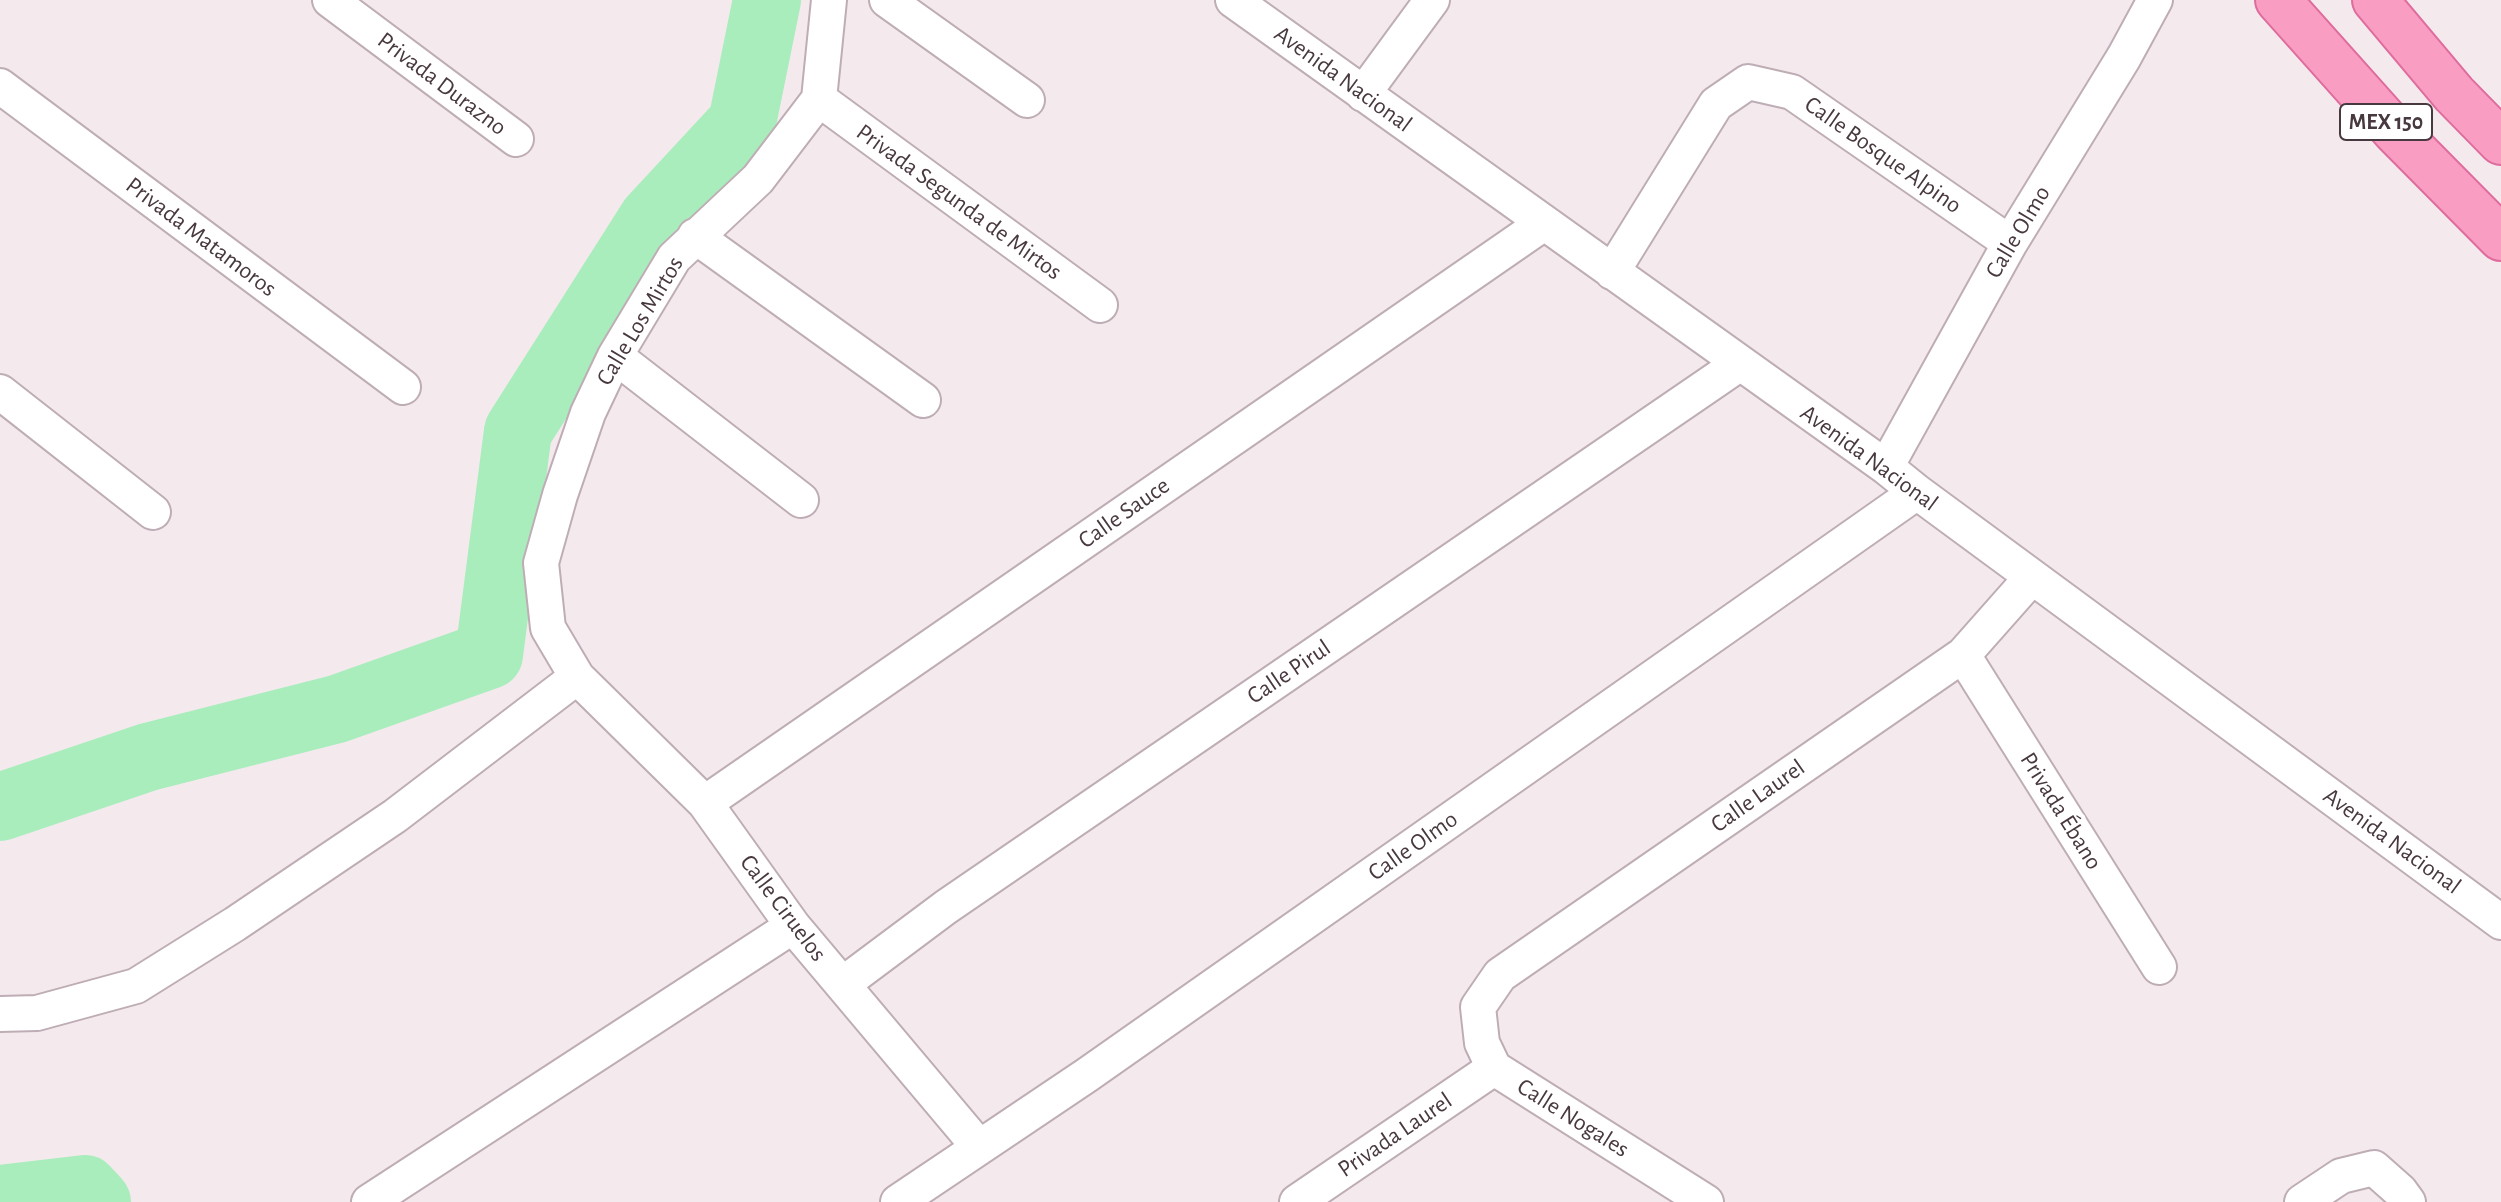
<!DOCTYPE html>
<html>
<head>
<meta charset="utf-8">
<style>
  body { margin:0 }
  canvas { display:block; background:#f4eaee }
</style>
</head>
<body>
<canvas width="2501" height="1202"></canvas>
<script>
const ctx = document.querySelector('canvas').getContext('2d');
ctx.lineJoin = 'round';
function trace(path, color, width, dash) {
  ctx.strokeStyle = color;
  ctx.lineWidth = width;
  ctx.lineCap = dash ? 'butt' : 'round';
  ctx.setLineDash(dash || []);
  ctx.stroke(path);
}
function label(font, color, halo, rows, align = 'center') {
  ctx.font = font + ' "Alegreya Sans",sans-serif';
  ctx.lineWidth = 8;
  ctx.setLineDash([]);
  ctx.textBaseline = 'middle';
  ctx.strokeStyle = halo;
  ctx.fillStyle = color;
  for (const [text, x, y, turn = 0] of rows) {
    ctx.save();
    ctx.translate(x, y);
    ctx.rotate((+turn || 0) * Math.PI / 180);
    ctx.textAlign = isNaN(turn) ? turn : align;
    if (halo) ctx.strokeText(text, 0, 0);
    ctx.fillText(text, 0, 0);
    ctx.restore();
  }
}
trace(new Path2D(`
  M0,807L148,757L337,709L489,655L518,431L652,220L742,123L767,0
  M0,1199L85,1189L97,1202`), '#aaedbd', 68);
const minor = new Path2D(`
  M330,0L516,139
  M829,0L819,99L758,179L674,258L615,356L588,413L560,495L541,563L548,628L577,677L705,803L793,926L979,1147
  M887,0L1027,100
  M1233,0L1886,467L1917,492L2501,922
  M0,86L403,387
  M1363,94L1432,0
  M819,99L1100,305
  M695,236L923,400
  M1612,272L1716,104L1748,82L1792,92L2010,243
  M615,356L801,500
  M0,392L153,512
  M1886,467L2010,243L2124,57L2155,0
  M1963,655L2159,967
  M705,803L1544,223
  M843,984L946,907L1739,364
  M0,1014L37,1013L136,986L235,924L395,816L577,677
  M369,1202L793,926
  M898,1202L1087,1075L1917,492
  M1297,1202L1494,1068
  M1706,1202L1494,1068L1482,1043L1478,1007L1500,975L1963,655L2032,577
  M2302,1202L2341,1176L2374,1168L2400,1191L2408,1202`);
const primary = new Path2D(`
  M2278,0L2395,131L2501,238
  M2375,0L2454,94L2501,142`);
trace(minor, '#bfadb6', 38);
trace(primary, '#de6d9d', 48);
trace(minor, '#fff', 34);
trace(primary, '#f99dc3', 44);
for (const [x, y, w] of [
  [2386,122,92]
]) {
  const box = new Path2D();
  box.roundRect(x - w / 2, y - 18, w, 36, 6);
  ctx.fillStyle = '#fff';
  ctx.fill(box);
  trace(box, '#483840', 2);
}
label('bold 22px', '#483840', null, [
  ["MEX 150",2386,122]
]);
label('24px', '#483840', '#fff', [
  ["Avenida Nacional",1343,79,36],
  ["Privada Durazno",442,84,37],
  ["Calle Bosque Alpino",1883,155,35],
  ["Privada Segunda de Mirtos",959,202,36],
  ["Calle Olmo",2018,232,-59],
  ["Privada Matamoros",201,237,37],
  ["Calle Los Mirtos",640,321,-59],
  ["Avenida Nacional",1869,458,36],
  ["Calle Sauce",1124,513,-35],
  ["Calle Pirul",1289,672,-34],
  ["Calle Laurel",1758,796,-35],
  ["Privada Ébano",2061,811,58],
  ["Avenida Nacional",2392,841,36],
  ["Calle Olmo",1413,846,-35],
  ["Calle Ciruelos",783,908,53],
  ["Calle Nogales",1573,1118,32],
  ["Privada Laurel",1395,1135,-34]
]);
</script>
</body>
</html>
